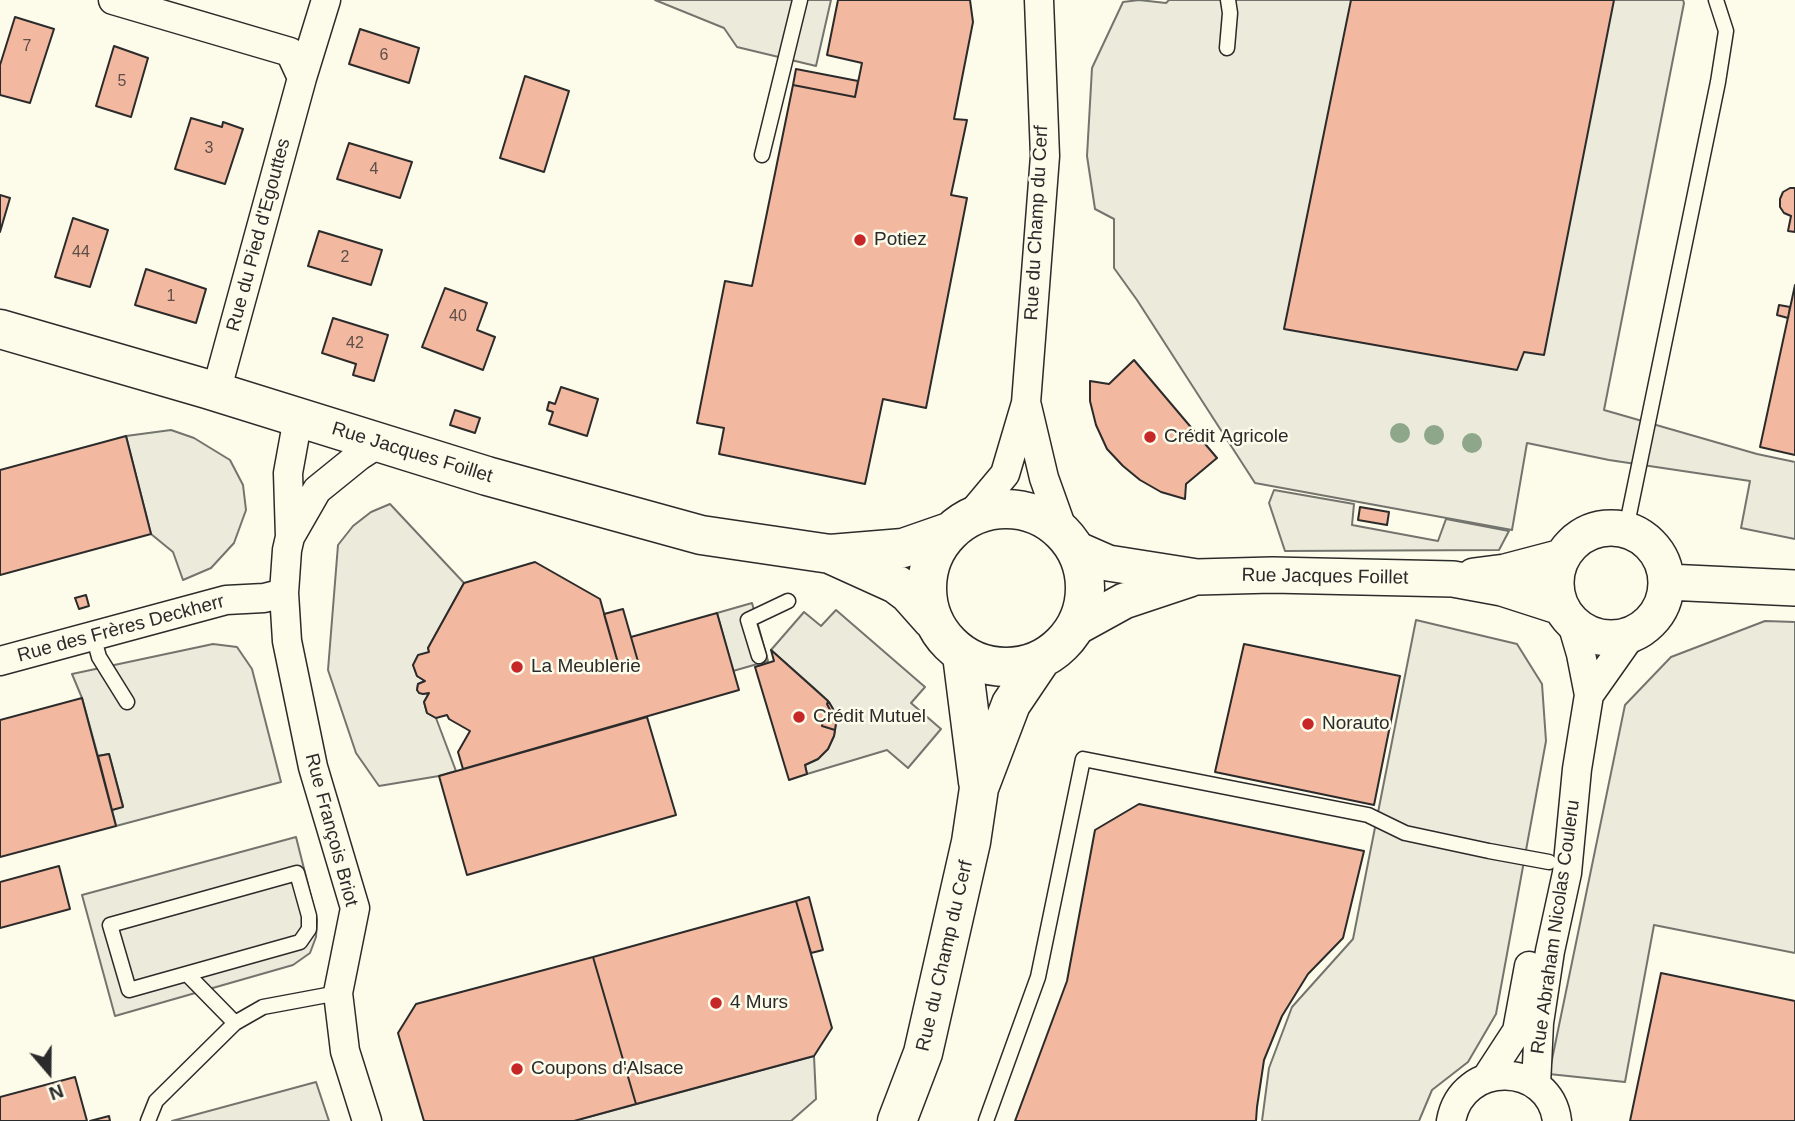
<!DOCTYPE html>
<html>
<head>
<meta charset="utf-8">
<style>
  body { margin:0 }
  #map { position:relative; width:1795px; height:1121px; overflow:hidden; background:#fdfbea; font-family:Arial,sans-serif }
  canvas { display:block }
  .north { position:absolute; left:14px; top:1037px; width:70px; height:70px; -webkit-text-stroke:5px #fdfbea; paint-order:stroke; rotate:160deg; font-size:19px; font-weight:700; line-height:28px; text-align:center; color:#2b2b2b }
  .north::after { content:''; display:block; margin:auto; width:24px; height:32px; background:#2b2b2b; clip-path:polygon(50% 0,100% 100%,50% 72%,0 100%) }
</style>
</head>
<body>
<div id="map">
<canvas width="1795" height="1121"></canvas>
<div class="north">N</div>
</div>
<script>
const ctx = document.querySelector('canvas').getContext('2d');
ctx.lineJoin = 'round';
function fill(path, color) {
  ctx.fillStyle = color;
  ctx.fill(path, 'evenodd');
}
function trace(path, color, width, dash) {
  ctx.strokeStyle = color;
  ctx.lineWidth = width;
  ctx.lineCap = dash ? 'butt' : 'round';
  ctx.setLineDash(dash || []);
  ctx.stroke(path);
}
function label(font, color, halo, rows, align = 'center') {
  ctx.font = font + ' Arial,sans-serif';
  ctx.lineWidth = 5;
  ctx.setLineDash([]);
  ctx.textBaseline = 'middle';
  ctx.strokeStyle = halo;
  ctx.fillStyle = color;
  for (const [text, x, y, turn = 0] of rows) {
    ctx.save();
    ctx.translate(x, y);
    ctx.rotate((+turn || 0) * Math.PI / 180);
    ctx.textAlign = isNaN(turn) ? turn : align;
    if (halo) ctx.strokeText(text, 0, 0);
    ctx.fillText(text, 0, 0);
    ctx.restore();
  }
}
const green = new Path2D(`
  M1274,490L1354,504L1352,525L1438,541L1446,519L1509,531L1499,550L1285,551L1269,503Z`);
fill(green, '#ecebdb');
trace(green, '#74746e', 2);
const parking = new Path2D(`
  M655,0H831L816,66L737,47L724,28Z
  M1139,0L1166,3L1169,0H1683L1684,3L1604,410L1757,454L1795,462V539L1741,528L1750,481L1609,460L1527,443L1512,530L1255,483L1137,300L1114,268V219L1095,209L1087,156L1092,68L1123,2Z
  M171,430L194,438L230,460L243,485L246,510L234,543L211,568L183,580L173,552L151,534L126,436Z
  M390,504L464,583L428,648L429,652L413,665L417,676L425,681L418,684L417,690L423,694L429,693L424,702L427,713L436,718L456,771L439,776L379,786L356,753L328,670L338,545L353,526L371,512Z
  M752,603L768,661L733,671L717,613Z
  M836,610L925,687L911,703L941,729L908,768L887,750L807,774L805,765L818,759L828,749L834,736L836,723L833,709L828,701L814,688L771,650L804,612L821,626Z
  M1416,620L1517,644L1542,684L1546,741L1496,1014L1468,1062L1432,1090L1419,1121H1262L1269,1068L1292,1007L1353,939Z
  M1765,621L1795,622V953L1654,925L1625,1082L1549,1074L1625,705L1671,657Z
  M213,644L237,647L252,669L281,782L116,826L112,810L123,806L109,754L98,756L82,698L72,674Z
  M296,837L317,920L316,937L310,953L293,965L115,1016L82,895Z
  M814,1056L816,1099L791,1121H574Z
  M316,1082L329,1121H172Z`);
fill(parking, '#eceadb');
trace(parking, '#74746e', 2);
const building = new Path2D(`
  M838,0H970L973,22L954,119L967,120L951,195L967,198L926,408L883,399L865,484L719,454L724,428L697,423L725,281L752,286L793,85L855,97L862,63L827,55Z
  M1351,0H1614L1544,355L1524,352L1517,370L1284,329Z
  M15,17L54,29L30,103L0,95V65Z
  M360,29L419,48L409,83L349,64Z
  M114,46L148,58L131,117L96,106Z
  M796,69L858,81L855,97L793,85Z
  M525,76L569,91L544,172L500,158Z
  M191,118L222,127L223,122L243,129L225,184L175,169Z
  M349,143L412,162L400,198L337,179Z
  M1790,188H1795V232L1788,231L1791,216L1784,213L1780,207V199L1783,192Z
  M0,195L10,198L0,232Z
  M73,218L108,230L90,287L55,277Z
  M319,231L382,250L371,285L308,266Z
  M146,269L206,289L196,323L135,305Z
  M1795,285V455L1760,447Z
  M445,288L487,303L477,330L495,337L483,370L422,347Z
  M1779,305L1790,307L1788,318L1777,315Z
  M333,318L388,335L374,381L353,375L356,364L322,353Z
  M1134,360L1217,458L1186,484L1185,499L1161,492L1140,480L1123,466L1107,449L1096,425L1090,401V381L1109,384Z
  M561,387L598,399L587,436L549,424L553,412L547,410L549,402L555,404Z
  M455,410L480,418L475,433L450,425Z
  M126,436L151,534L0,575V470Z
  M1360,507L1389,512L1387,525L1358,520Z
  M535,562L600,599L620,670L639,665L631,637L717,613L739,690L463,769L458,752L470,731L449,719L447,715L436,718L427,713L424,702L429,693L423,694L419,693L417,690L418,684L425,681L417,676L413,665L418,655L429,652L428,648L464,583Z
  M86,595L89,606L79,609L75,598Z
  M623,609L639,665L620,670L604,614Z
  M1244,644L1400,676L1374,805L1215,772Z
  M771,650L828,701L827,704L832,714L823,719L822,726L835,730L834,736L828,749L818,759L805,765L807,774L789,780L755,667L774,661Z
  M82,698L116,826L0,857V720Z
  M829,702L833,709L836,723L835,730L822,726L823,719L832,714L827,704Z
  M647,717L676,815L467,875L439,776Z
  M109,754L123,807L112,810L98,756Z
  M1139,804L1364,851L1343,938L1308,974L1282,1016L1264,1060L1257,1107L1256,1121H1015L1067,981L1095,830Z
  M59,866L70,909L0,928V882Z
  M809,897L823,950L811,953L796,901Z
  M796,901L832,1028L814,1056L636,1104L593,957Z
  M593,957L636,1104L574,1121H424L398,1033L416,1004Z
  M1661,973L1795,1001V1121H1630Z
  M75,1077L87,1121H0V1097Z
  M109,1116L110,1121H90Z`);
fill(building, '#f2b8a0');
trace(building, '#2b2b2b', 2);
const service = new Path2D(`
  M1227,48L1230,13L1228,0
  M762,155L800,0
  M1626,529L1718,82L1726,31L1716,0
  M93,635L99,657L127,702
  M759,656L748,620L788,601
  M297,873L309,916V929L300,942L129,990L110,925Z
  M187,974L235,1023
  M148,1121L156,1101L235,1023L263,1007L338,993
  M986,1121L1038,977L1083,759L1368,815L1405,833L1489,851L1549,862`);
const minor = new Path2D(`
  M113,0L290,52L302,78L216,392
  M302,78L326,0
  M1027,406L1044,478L1064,534
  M298,418L288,473L290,537L287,550L284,593L287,641L313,767L355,908L338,993L345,1051L367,1121
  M969,517L1005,474L1026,403L1045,156L1039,0
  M290,537L317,490L359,456L379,443
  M0,661L226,600L264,598L284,593
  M1589,695L1632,634
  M1487,1077L1517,1031L1529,966
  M1536,1085L1539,1023L1550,951L1567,873L1577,769L1589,695L1581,654L1571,620
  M1451,1121C1462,1059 1550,1062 1557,1121`);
const tertiary = new Path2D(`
  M1556 583a55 55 0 1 1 110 0a55 55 0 1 1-110 0Z
  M1076,549L1108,563L1197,577L1272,575L1453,579L1502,588L1561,607
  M1474,576L1505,572L1562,557
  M1667,582L1795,588
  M1075,628L1124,601L1190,579`);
const secondary = new Path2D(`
  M0,329L207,389L487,476L701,535L830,554L903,548L949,532
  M927 588a79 79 0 1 1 158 0a79 79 0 1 1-158 0Z
  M832,555L896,584L908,593L932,620
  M962,655L978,782
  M897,1121L923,1053L971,842L979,788L1011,704L1040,661`);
trace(service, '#2b2b2b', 17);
trace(minor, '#2b2b2b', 31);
trace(tertiary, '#2b2b2b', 38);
trace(secondary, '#2b2b2b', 41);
trace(service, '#fdfbea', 14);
trace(minor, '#fdfbea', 28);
trace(tertiary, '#fdfbea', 35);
trace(secondary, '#fdfbea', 38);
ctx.fillStyle = '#8ea78a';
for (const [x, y] of [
  [1400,433],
  [1434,435],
  [1472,443]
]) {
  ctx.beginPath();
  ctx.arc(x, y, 10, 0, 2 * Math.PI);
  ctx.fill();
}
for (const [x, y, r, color] of [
  [860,240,7,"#c62828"],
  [1150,437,7,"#c62828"],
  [517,667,7,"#c62828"],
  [799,717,7,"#c62828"],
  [1308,724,7,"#c62828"],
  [716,1003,7,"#c62828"],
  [517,1069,7,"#c62828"]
]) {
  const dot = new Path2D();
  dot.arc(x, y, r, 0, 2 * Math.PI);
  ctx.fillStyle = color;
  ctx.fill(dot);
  trace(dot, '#fdfbea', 2.5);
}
label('16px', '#5d4e48', null, [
  ["7",27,47],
  ["6",384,56],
  ["5",122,82],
  ["3",209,149],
  ["4",374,170],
  ["44",81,253],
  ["2",345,258],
  ["1",171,297],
  ["40",458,317],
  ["42",355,344]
]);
label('19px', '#2b2b2b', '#fdfbea', [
  ["Rue du Champ du Cerf",1037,223,-87],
  ["Rue du Pied d'Egouttes",259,235,-75],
  ["Rue Jacques Foillet",412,453,17],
  ["Rue Jacques Foillet",1325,577,1],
  ["Rue des Frères Deckherr",121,629,-15],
  ["Rue François Briot",331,830,75],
  ["Rue Abraham Nicolas Couleru",1556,927,-82],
  ["Rue du Champ du Cerf",945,956,-77]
]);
label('19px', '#2b2b2b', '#fdfbea', [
  ["Potiez",874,240],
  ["Crédit Agricole",1164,437],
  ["La Meublerie",531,667],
  ["Crédit Mutuel",813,717],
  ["Norauto",1322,724],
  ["4 Murs",730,1003],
  ["Coupons d'Alsace",531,1069]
], 'left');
</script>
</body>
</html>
